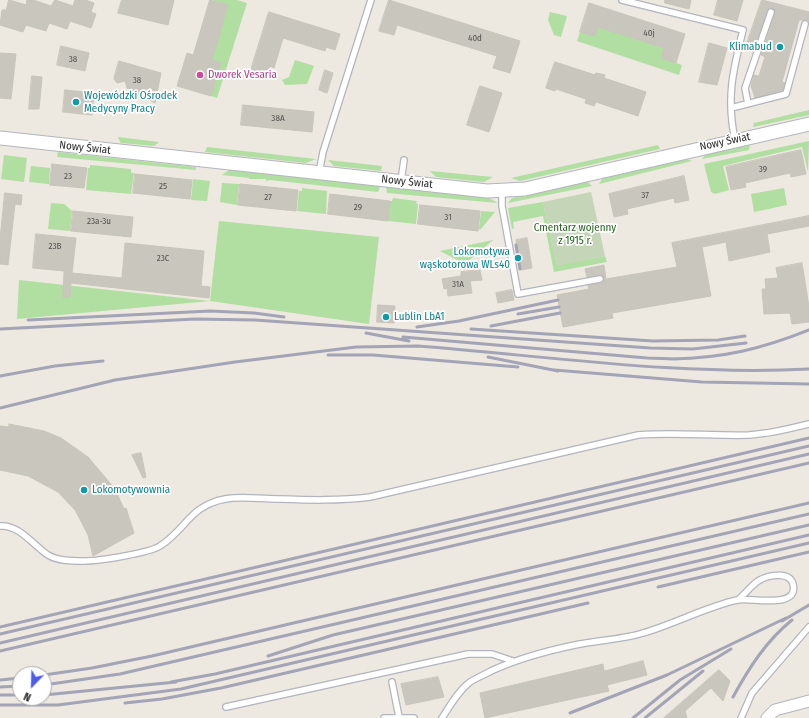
<!DOCTYPE html>
<html>
<head>
<meta charset="utf-8">
<style>
  body { margin:0 }
  #map { position:relative; width:809px; height:718px; overflow:hidden; background:#ede8e0; font-family:"Fira Sans Condensed",sans-serif }
  canvas { display:block }
  .north { position:absolute; left:12px; top:666px; width:40px; height:40px; box-sizing:border-box; background:#fff; border:1px solid #ababab; border-radius:50%; rotate:203deg; font-size:11px; font-weight:700; line-height:16px; text-align:center; color:#2c2c2c }
  .north::after { content:''; display:block; margin:auto; width:14px; height:18px; background:#4d5ced; clip-path:polygon(50% 0,100% 100%,50% 72%,0 100%) }
</style>
</head>
<body>
<div id="map">
<canvas width="809" height="718"></canvas>
<div class="north">N</div>
</div>
<script>
const ctx = document.querySelector('canvas').getContext('2d');
ctx.lineJoin = 'round';
function fill(path, color) {
  ctx.fillStyle = color;
  ctx.fill(path, 'evenodd');
}
function trace(path, color, width, dash) {
  ctx.strokeStyle = color;
  ctx.lineWidth = width;
  ctx.lineCap = dash ? 'butt' : 'round';
  ctx.setLineDash(dash || []);
  ctx.stroke(path);
}
function label(font, color, halo, rows, align = 'center') {
  ctx.font = font + ' "Fira Sans Condensed",sans-serif';
  ctx.lineWidth = 3.5;
  ctx.setLineDash([]);
  ctx.textBaseline = 'middle';
  ctx.strokeStyle = halo;
  ctx.fillStyle = color;
  for (const [text, x, y, turn = 0] of rows) {
    ctx.save();
    ctx.translate(x, y);
    ctx.rotate((+turn || 0) * Math.PI / 180);
    ctx.textAlign = isNaN(turn) ? turn : align;
    if (halo) ctx.strokeText(text, 0, 0);
    ctx.fillText(text, 0, 0);
    ctx.restore();
  }
}
fill(new Path2D(`
  M212,0H237L247,3L217,98L211,96L221,63L212,60L228,5Z
  M550,12L567,16L561,37L554,35L548,20Z
  M598,27L664,48L661,58L682,65L679,75L577,41L580,32L595,36Z
  M295,60L314,66L307,84L285,85L282,80L289,77Z
  M809,110V115L753,127L754,123Z
  M118,138V137L159,142L154,146L121,143Z
  M809,141L808,172L802,147L723,166L729,190L715,194L711,192L704,164Z
  M750,144L749,150L702,159L705,155Z
  M658,145L660,149L520,181L511,178Z
  M207,147L316,159L306,163L205,152Z
  M58,152L196,167V170L57,157Z
  M4,155L27,158L24,182L1,179Z
  M687,159L692,161L599,184L603,178Z
  M328,160L382,166L381,171L334,166Z
  M90,165L131,169V173H134L131,194L86,190L88,168H90Z
  M31,166L50,168L49,184L29,182Z
  M229,170L380,186L379,190L378,192L270,180L266,181V179H249V178L222,175Z
  M430,171L493,177L484,182L436,177Z
  M193,179L210,181L207,201L191,200Z
  M584,182H588L592,186L508,203L512,198Z
  M222,183L239,184L237,205L220,202Z
  M386,187L489,198L498,203L387,193Z
  M302,188L327,191L326,214L297,211L299,191H302Z
  M784,188L787,205L754,212L751,194Z
  M393,198L417,201L416,203L418,204L416,224L388,221L390,201H392Z
  M543,202L557,265L605,256L607,262L554,272L543,216L513,222L514,228L512,229L508,208Z
  M51,203L64,204L72,211L70,231L48,229Z
  M481,211L495,212L480,230L479,229Z
  M219,221L379,237L369,324L210,301L17,319L19,280L210,301Z
  M493,240L465,264L440,251Z`), '#b0dfa1');
fill(new Path2D(`
  M591,192L605,256L557,266L543,202Z`), '#c4d5b8');
const building = new Path2D(`
  M9,0L26,5L27,0H33L51,6L55,0L73,6L75,0H85L94,3L91,12L96,14L91,28L70,21L67,29L49,23L46,31L26,25L23,32L0,25L2,10H6Z
  M122,0H174L168,25L118,13Z
  M210,0L228,5L212,60L221,63L211,96L177,86L187,53L193,55Z
  M389,0L520,41L510,73L493,68L497,56L397,25L394,35L379,31Z
  M665,0H691L689,9L665,3Z
  M718,0H743L737,21L714,15Z
  M762,0L809,12V22L806,20H799L782,82L785,83L783,90L755,98L751,86L754,75L759,76L765,57L761,55L775,13L773,8L768,9L753,52L745,49Z
  M589,3L685,34L676,63L661,58L664,48L598,27L595,36L580,32Z
  M269,12L340,34L335,50L326,47L325,51L283,38L274,68L270,66L267,75L251,70Z
  M709,43L727,48L717,85L699,82Z
  M61,46L89,53L85,71L57,65Z
  M0,53L16,54L11,99L0,98Z
  M119,61L161,73L155,103L127,88L125,81L117,83L114,79Z
  M555,62L595,75L596,73L605,75L604,78L646,92L638,116L596,102L594,106L585,103L586,99L556,89L555,91L546,88Z
  M325,70L333,73L327,93L319,90Z
  M32,76L42,77L39,109H29Z
  M480,86L502,93L489,132L467,125Z
  M65,90L94,93L92,115L63,112Z
  M243,105L314,112L312,132L241,125Z
  M801,150L806,174L791,177L790,173L745,183L746,187L731,190L726,167Z
  M52,164L87,168L84,188L50,185Z
  M135,174L192,180L190,199L133,193Z
  M684,176L689,200L675,203L674,198L627,209L628,214L614,217L609,194Z
  M240,184L298,190L296,211L238,205Z
  M5,193L22,195L21,205L15,204L8,265L0,264V240Z
  M330,194L390,201L388,221L328,214Z
  M420,205L480,211L478,231L418,224Z
  M73,211L133,217L131,237L71,231Z
  M809,216V226L767,234L770,252L729,261L726,242L702,247L711,296L612,313L613,318L563,327L557,295L589,289L588,285L601,283L604,281V278L601,275L587,277L585,269L604,265L606,279L677,267L672,243Z
  M36,234L76,238L72,273L122,278L125,243L204,251L201,286L210,287L209,298L71,283L70,297H63L64,271L33,268Z
  M527,238L532,268L521,270L516,240Z
  M802,263L809,307V322L792,324L790,313L764,314L762,289H766L765,279L778,278L776,268Z
  M480,270L482,280L470,281L472,293L448,296L447,288L444,289L442,279L461,276V272Z
  M512,290L514,300L498,303L496,293Z
  M378,305L395,306L394,323L377,322Z
  M9,424L44,431L61,438L88,457L115,489L124,509L126,508L134,533L93,556L88,535L81,521L75,510L58,492L28,476L0,470V426L9,427Z
  M141,453L146,477L143,478L132,455Z
  M643,661L647,675L607,685L609,691L485,718L480,693L603,664L604,671Z
  M719,670L730,681L723,701L711,688L685,711L687,718H664Z
  M438,677L444,697L406,705L401,684Z`);
fill(building, '#c9c6be');
trace(building, '#c8c4b9', 1);
const service = new Path2D(`
  M622,0L743,30C733,70 726,98 735,140
  M748,104L745,88L771,12
  M731,108L786,94L805,24
  M319,173L323,152L371,0
  M401,181L404,160
  M502,191V206L518,294L600,279
  M0,526C19,524 34,546 48,555C58,561 72,561 84,561C99,561 149,553 160,546C187,529 189,506 225,499C242,496 260,499 277,499C309,500 339,501 370,497L638,435C675,432 712,436 749,435C769,434 789,429 809,424
  M392,682L399,717
  M226,707L468,654H492L513,661
  M384,718H414
  M442,718C450,706 458,691 470,682C476,678 484,675 491,671C517,659 546,651 575,645C597,640 621,640 643,633C674,624 706,607 737,600C749,597 800,610 793,584C789,570 766,576 758,581C752,585 744,595 738,600
  M741,718L752,693L809,627`);
const minor = new Path2D(`
  M767,718L775,710L809,701`);
const tertiary = new Path2D(`
  M0,138L487,191L525,189L809,124`);
trace(service, '#b3b5be', 8);
trace(minor, '#b3b5be', 13);
trace(tertiary, '#b3b5be', 15);
trace(service, '#fff', 5.5);
trace(minor, '#fff', 11);
trace(tertiary, '#fff', 13);
trace(new Path2D(`
  M516,245L520,269
  M518,314L559,307
  M28,320L210,311L254,313L284,317
  M491,326L560,313
  M417,327L459,321L558,300
  M0,329L195,319L255,320L650,348L693,349L746,343
  M471,329L653,341L718,340L745,336
  M366,333L409,341
  M403,337L647,358L676,359
  M328,355H373L518,367
  M488,357L558,371
  M672,359C723,358 762,349 809,330
  M554,370L702,382L809,384
  M0,376L55,366L103,361
  M0,408L115,380L235,362L356,347L418,346C547,356 680,376 809,369
  M658,587L809,552
  M782,621L809,605
  M0,627L809,438
  M0,634L809,446
  M0,643L809,454
  M0,651L809,463
  M268,656L333,635L809,525
  M44,675L92,668L152,656L809,503
  M0,680L20,678
  M171,682L215,674L809,535
  M44,685L120,674L809,514
  M0,687L20,686
  M0,695H20
  M44,695L176,682
  M733,697C749,668 766,641 792,620
  M125,703L162,699L221,688L588,603
  M0,705H58L181,689L809,543
  M570,713L667,675L786,618
  M633,718L680,680L731,649
  M645,718L703,671`), '#a3a4b5', 3);
for (const [x, y, r, color] of [
  [780,47,4,"#0f9aa8"],
  [200,75,4,"#d1479c"],
  [76,102,4,"#0f9aa8"],
  [518,258,4,"#0f9aa8"],
  [386,317,4,"#0f9aa8"],
  [84,490,4,"#0f9aa8"]
]) {
  const dot = new Path2D();
  dot.arc(x, y, r, 0, 2 * Math.PI);
  ctx.fillStyle = color;
  ctx.fill(dot);
  trace(dot, '#fff', 1.5);
}
label('9px', '#535250', null, [
  ["40j",649,33],
  ["40d",475,38],
  ["38",73,59],
  ["38",137,80],
  ["38A",278,118],
  ["39",763,169],
  ["23",68,176],
  ["25",163,186],
  ["37",645,195],
  ["27",268,197],
  ["29",358,207],
  ["31",448,217],
  ["23a-3u",99,221],
  ["23B",55,246],
  ["23C",163,258],
  ["31A",458,284]
]);
label('11px', '#0d838f', '#fff', [
  ["Klimabud",772,47,"right"],
  ["Wojewódzki Ośrodek",84,96],
  ["Medycyny Pracy",84,109],
  ["Lokomotywa",510,252,"right"],
  ["wąskotorowa WLs40",510,265,"right"],
  ["Lublin LbA1",394,317],
  ["Lokomotywownia",92,490]
], 'left');
label('11px', '#b23c85', '#fff', [
  ["Dworek Vesaria",208,75]
], 'left');
label('11px', '#2c2c2c', '#fff', [
  ["Nowy Świat",725,142,-12],
  ["Nowy Świat",85,148,6],
  ["Nowy Świat",407,182,6]
]);
label('11px', '#286520', '#fff', [
  ["Cmentarz wojenny",575,228],
  ["z 1915 r.",575,241]
]);
</script>
</body>
</html>
